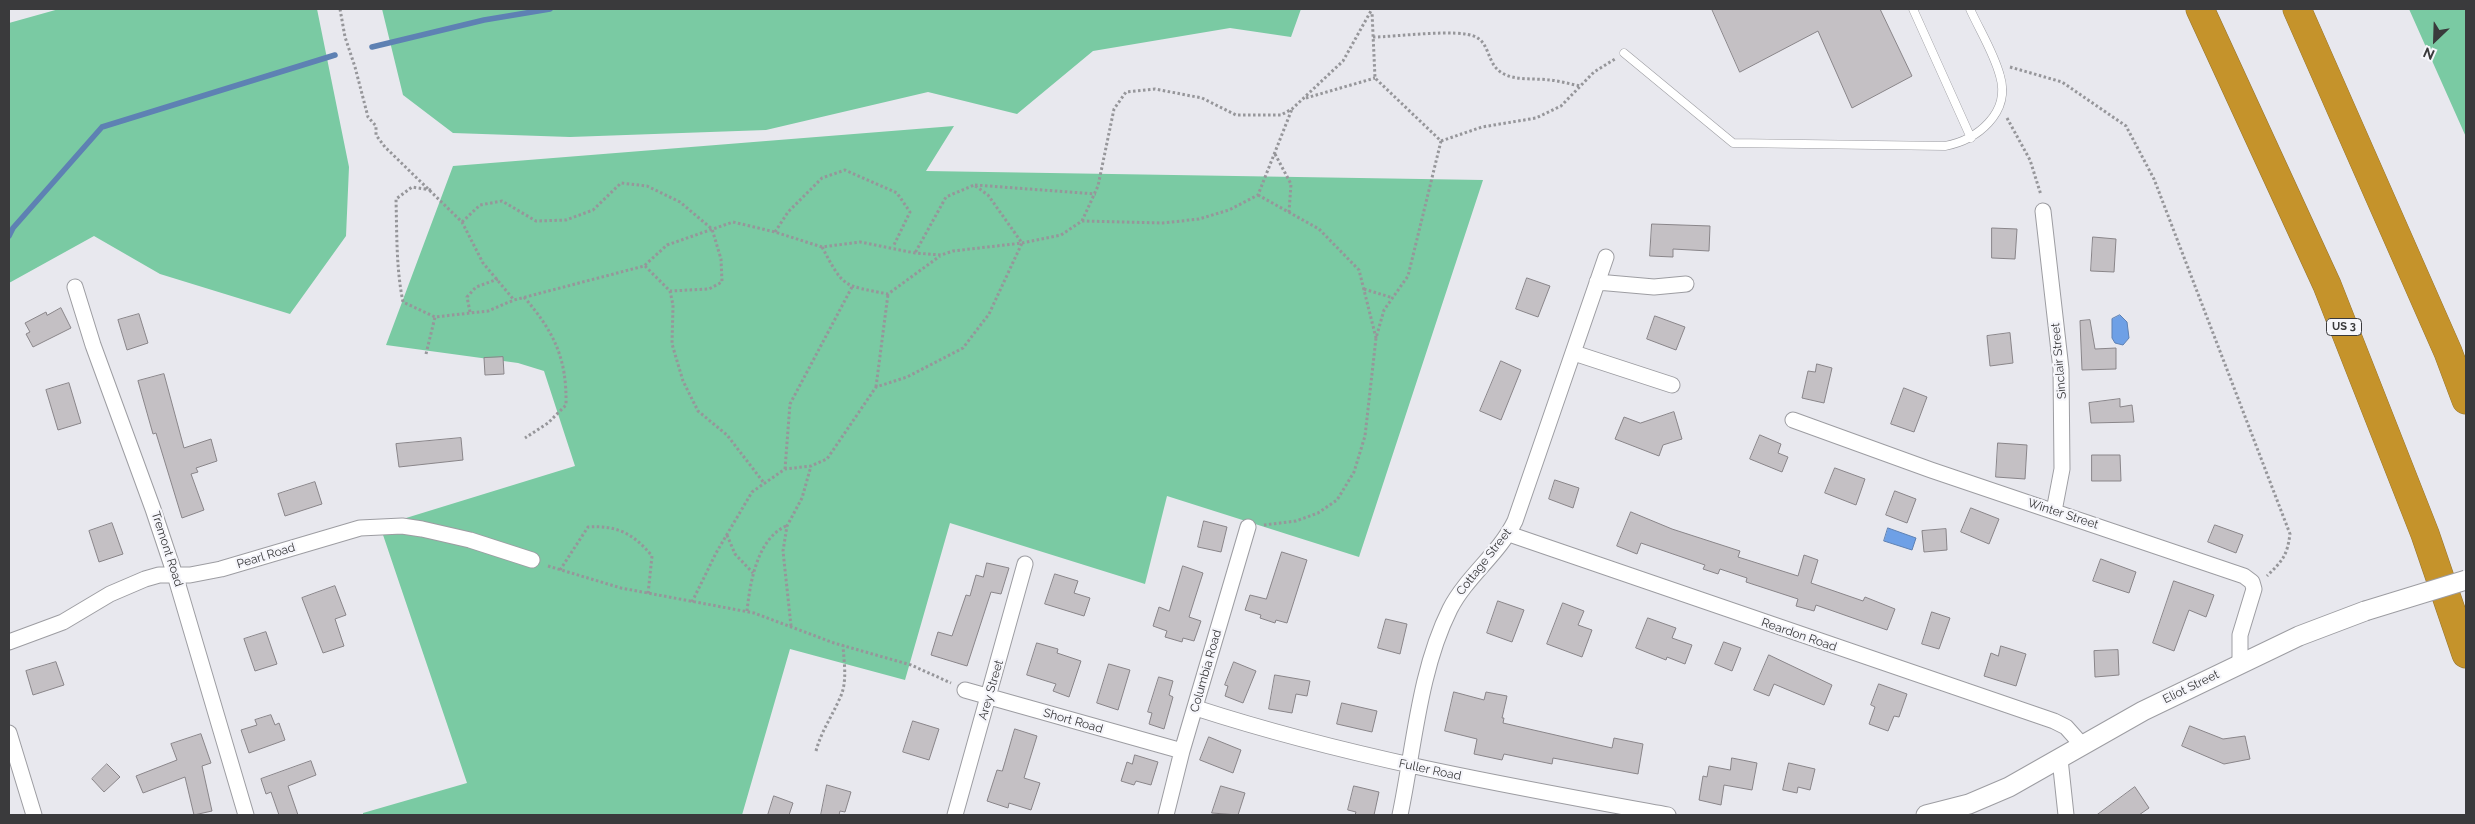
<!DOCTYPE html>
<html>
<head>
<meta charset="utf-8">
<style>
  body { margin:0 }
  #map { position:relative; width:2475px; height:824px; overflow:hidden; background:#e8e8ee; font-family:Raleway,sans-serif }
  canvas { display:block }
  .frame { position:absolute; inset:0; border:10px solid #3a3a3c; pointer-events:none }
  .north { position:absolute; left:2410px; top:15px; width:50px; height:50px; -webkit-text-stroke:4px #f6f6fb; paint-order:stroke; rotate:204deg; font-size:14px; font-weight:700; line-height:20px; text-align:center; color:#3a3a3c }
  .north::after { content:''; display:block; margin:auto; width:18px; height:22px; background:#3a3a3c; clip-path:polygon(50% 0,100% 100%,50% 72%,0 100%) }
</style>
</head>
<body>
<div id="map">
<canvas width="2475" height="824"></canvas>
<div class="frame"></div>
<div class="north">N</div>
</div>
<script>
const ctx = document.querySelector('canvas').getContext('2d');
ctx.lineJoin = 'round';
function fill(path, color) {
  ctx.fillStyle = color;
  ctx.fill(path, 'evenodd');
}
function trace(path, color, width, dash) {
  ctx.strokeStyle = color;
  ctx.lineWidth = width;
  ctx.lineCap = dash ? 'butt' : 'round';
  ctx.setLineDash(dash || []);
  ctx.stroke(path);
}
function label(font, color, halo, rows, align = 'center') {
  ctx.font = font + ' Raleway,sans-serif';
  ctx.lineWidth = 4.5;
  ctx.setLineDash([]);
  ctx.textBaseline = 'middle';
  ctx.strokeStyle = halo;
  ctx.fillStyle = color;
  for (const [text, x, y, turn = 0] of rows) {
    ctx.save();
    ctx.translate(x, y);
    ctx.rotate((+turn || 0) * Math.PI / 180);
    ctx.textAlign = isNaN(turn) ? turn : align;
    if (halo) ctx.strokeText(text, 0, 0);
    ctx.fillText(text, 0, 0);
    ctx.restore();
  }
}
fill(new Path2D(`
  M59,9H317L349,167L346,236L290,314L160,274L94,236L9,283V23Z
  M382,9H1301L1291,37L1230,28L1093,51L1017,114L928,92L766,130L570,137L453,133L403,95Z
  M2409,9H2466V137Z
  M954,126L926,171L1483,180L1359,557L1167,496L1145,584L950,523L905,680L790,649L742,815H363V813L467,783L380,526L575,466L544,371L518,363L386,345L453,166Z`), '#7acaa3');
const water = new Path2D(`
  M2120,315L2127,322L2129,338L2123,345L2115,343L2112,338V319Z
  M1888,528L1916,538L1912,550L1884,541Z`);
fill(water, '#6ea0e6');
trace(water, '#5e81b3', 1);
trace(new Path2D(`
  M372,47L484,20L550,9
  M9,236L13,228L102,127L335,55`), '#5e81b3', 5.5);
const building = new Path2D(`
  M1712,9H1880L1912,76L1852,108L1818,31L1740,72Z
  M1652,224L1710,226L1709,251L1673,249V257L1650,256Z
  M1992,228L2017,229L2015,259L1992,258Z
  M2093,237L2116,239L2114,272L2091,271Z
  M1527,278L1550,286L1538,317L1516,309Z
  M61,308L71,328L33,347L26,334L30,332L25,323L46,312L47,315Z
  M139,314L148,343L127,350L118,320Z
  M1655,316L1685,327L1676,350L1647,339Z
  M2090,320L2095,349L2116,348V369L2082,370L2080,321Z
  M2010,333L2013,363L1990,366L1987,336Z
  M503,357L504,374L485,375L484,358Z
  M1501,361L1521,370L1501,420L1480,411Z
  M1817,364L1832,368L1824,403L1802,398L1808,371L1815,372Z
  M164,374L184,448L211,439L217,461L196,468L198,472L191,474L204,510L182,518L156,433L153,434L138,381Z
  M69,383L81,423L58,430L46,390Z
  M1904,388L1927,397L1914,432L1891,424Z
  M2120,399V407L2132,405L2134,422L2091,423L2089,403Z
  M1674,412L1682,439L1663,445L1659,456L1615,439L1624,417L1640,423Z
  M1760,435L1781,444L1778,453L1788,457L1782,472L1750,459Z
  M461,438L463,460L399,467L396,444Z
  M1998,443L2027,445L2025,479L1996,477Z
  M2092,455H2120L2121,481H2092Z
  M1835,468L1865,479L1856,505L1825,493Z
  M1555,480L1579,488L1573,508L1549,499Z
  M315,482L322,504L285,516L278,494Z
  M1895,491L1916,499L1907,523L1886,515Z
  M1971,508L1999,519L1989,544L1961,532Z
  M1631,512L1672,529L1740,551L1738,557L1798,576L1804,555L1818,560L1811,583L1863,601L1865,597L1895,609L1887,630L1816,605L1814,611L1796,606L1798,599L1746,582L1747,578L1720,569L1718,574L1703,569L1705,565L1641,543L1637,554L1617,546Z
  M1204,521L1227,527L1221,552L1198,547Z
  M112,523L123,554L99,562L89,531Z
  M2215,525L2243,535L2236,553L2208,542Z
  M1946,529L1947,550L1924,552L1922,531Z
  M1282,552L1307,560L1287,623L1276,620L1275,623L1260,618L1261,615L1245,610L1250,595L1266,599Z
  M2101,559L2136,572L2129,593L2093,581Z
  M987,563L1009,568L1001,594L991,592L967,666L931,655L938,632L952,636L966,595L970,596L976,575L983,577Z
  M1183,566L1203,573L1189,617L1201,621L1194,641L1183,638L1182,642L1165,637L1167,631L1153,626L1159,607L1169,611Z
  M1055,574L1078,581L1074,593L1090,598L1084,616L1045,604Z
  M2174,581L2214,595L2206,617L2189,610L2174,651L2153,643Z
  M335,586L346,615L335,619L344,646L323,653L302,598Z
  M1498,601L1524,610L1512,642L1487,633Z
  M1563,603L1584,611L1578,625L1592,630L1582,657L1547,644Z
  M1932,612L1950,618L1939,649L1922,644Z
  M1648,618L1676,628L1672,638L1692,645L1685,664L1667,657L1666,660L1636,648Z
  M1386,619L1407,624L1400,654L1378,648Z
  M266,632L277,664L255,671L244,639Z
  M1724,642L1741,648L1732,671L1715,664Z
  M1037,643L1058,649L1057,653L1081,661L1069,697L1053,691L1056,684L1027,675Z
  M2001,646L2026,654L2016,686L1984,676L1991,653L1998,656Z
  M2118,650L2119,675L2095,677L2094,651Z
  M1769,655L1832,685L1824,705L1774,684L1769,696L1754,690Z
  M56,662L64,685L33,695L26,671Z
  M1234,662L1256,671L1243,703L1225,696L1228,686L1225,685Z
  M1109,664L1130,670L1118,710L1097,703Z
  M1275,675L1310,681L1307,696L1296,694L1292,713L1269,709Z
  M1159,677L1173,681L1169,695L1173,697L1164,729L1149,724L1152,713L1148,712Z
  M1879,684L1907,694L1899,717L1894,716L1888,731L1869,724L1875,707L1871,705Z
  M1454,692L1484,700L1486,692L1507,696L1502,718H1504L1503,723L1612,748L1614,738L1643,744L1638,774L1553,758L1552,764L1504,754L1502,760L1474,754L1477,739L1445,731Z
  M1342,703L1377,711L1372,732L1337,724Z
  M271,715L275,725L279,723L285,740L249,753L241,730L257,725L255,720Z
  M913,721L939,729L929,760L903,752Z
  M2190,726L2223,739L2245,736L2250,759L2224,764L2182,746Z
  M1015,729L1037,736L1024,778L1040,783L1031,810L1009,803L1008,808L987,801L997,770L1002,771Z
  M201,734L211,763L202,766L212,811L194,815L185,777L143,793L136,776L177,760L171,744Z
  M1209,737L1241,750L1233,773L1200,760Z
  M1135,755L1158,762L1151,785L1136,781L1134,785L1121,781L1127,762L1132,764Z
  M1732,758L1757,763L1752,790L1724,785L1721,805L1699,800L1703,776L1707,777L1709,766L1730,770Z
  M311,761L316,775L288,786L298,815H279L271,792L266,794L261,779Z
  M1789,763L1815,769L1810,790L1798,787L1797,793L1783,790Z
  M107,764L120,777L104,792L92,779Z
  M827,785L851,792L845,812L840,811L839,815H821Z
  M1221,786L1245,793L1238,815L1212,813Z
  M1354,786L1379,792L1374,815H1355L1356,812L1348,810Z
  M2135,787L2149,808L2139,815H2097Z
  M774,796L793,803L789,815H768Z`);
fill(building, '#c4c0c4');
trace(building, '#898589', 1);
const service = new Path2D(`
  M1913,9L1971,138
  M1624,53L1733,143L1945,146C1977,140 2011,113 2000,76C1994,53 1980,31 1970,9`);
const minor = new Path2D(`
  M2043,211L2061,369L2062,469L2054,511
  M1597,282L1654,287L1686,284
  M75,287L93,345L153,509L175,575L246,815
  M1574,353L1672,385
  M1793,420L1931,470L2244,576L2252,582L2254,589L2240,635V664
  M1509,534L2054,721L2066,727L2083,746
  M9,642L63,622L110,594L145,579L159,575H190L221,569L360,528L402,526L422,529L470,540L532,560
  M965,690L1182,751
  M1196,708C1350,758 1509,786 1668,815
  M9,733L34,815
  M2060,759L2066,815
  M955,815L1025,564
  M1166,815L1182,751L1248,527
  M1400,815C1414,748 1419,671 1450,609C1467,576 1499,554 1515,521L1606,257`);
const tertiary = new Path2D(`
  M1926,815L1969,804L2009,787L2143,711L2299,636L2365,611`);
const motorway = new Path2D(`
  M2200,9L2327,285L2425,534L2466,654
  M2297,9L2448,352L2466,400`);
trace(service, '#9d9da2', 9);
trace(minor, '#9d9da2', 17);
trace(tertiary, '#9d9da2', 21);
trace(motorway, '#947431', 29);
trace(new Path2D(`
  M340,9L345,37L355,67L368,117L376,126V135L385,147L462,222L483,263L514,300
  M1373,37C1396,37 1458,28 1476,37C1490,44 1487,64 1502,73C1516,81 1535,78 1550,80C1560,81 1570,84 1580,86
  M2010,67L2062,82L2126,126L2154,179L2290,534C2287,556 2283,560 2267,576
  M1306,98L1375,78
  M2007,118L2030,160L2041,195
  M1441,141L1482,127L1536,118L1561,106L1594,72L1615,59
  M1275,154L1291,184L1289,212
  M975,185L1096,194
  M431,190L412,187L396,199C397,234 396,268 403,302L435,317L488,311L514,300L644,266L667,245L733,222L775,232L822,247L860,242L915,253L941,255L953,251L1022,243L1061,235L1082,221L1163,223L1199,219L1229,210L1258,195L1292,109
  M1258,195L1319,229L1359,270L1376,338
  M1082,221L1098,186L1114,109L1126,92L1155,89L1202,98L1236,115H1281L1292,109L1343,61L1372,9
  M462,222L480,205L502,201L536,221L566,220L593,210L621,183L647,186L680,202L712,229L721,259L722,282L709,289L670,291
  M775,232L788,212L822,178L845,170L897,193L910,212L893,247
  M822,247C844,288 842,285 888,294L940,256
  M645,266L670,291L673,305L672,344L683,381L698,411L727,435L764,483
  M1364,289L1393,298
  M524,297C554,332 567,358 566,405L548,423L525,438
  M470,312L467,297L476,287L498,279
  M426,354L435,317
  M876,387L888,294
  M785,469L790,404L852,287
  M1264,525L1296,521L1318,513L1337,500L1354,472L1365,436L1376,338L1384,310L1408,276L1441,141L1375,78L1372,12
  M727,535L735,554L753,573
  M548,566L621,588L754,613L834,643L911,665L951,683
  M560,570L588,527C617,525 634,534 652,556L648,594
  M692,602L716,553L752,492L785,469L811,466L827,459L876,387L907,377L963,348L989,314L1022,243L988,195L974,185L946,197L915,253
  M747,611C750,583 757,539 786,526
  M791,626L783,551L787,526L802,498L811,466
  M816,751C821,732 831,718 839,700C848,683 844,664 843,645`), '#96969a', 3, [2.5, 2.5]);
trace(service, '#fff', 8);
trace(minor, '#fff', 15);
trace(tertiary, '#fff', 19);
trace(motorway, '#c5932b', 28);
const tertiaryBridge = new Path2D(`
  M2365,611L2466,580`);
trace(tertiaryBridge, '#9d9da2', 21, []);
trace(tertiaryBridge, '#fff', 19);
for (const [x, y, w] of [
  [2344,327,35]
]) {
  const box = new Path2D();
  box.roundRect(x - w / 2, y - 8.5, w, 17, 4);
  ctx.fillStyle = '#f6f6fb';
  ctx.fill(box);
  trace(box, '#3a3a3c', 1);
}
label('bold 11px', '#3a3a3c', null, [
  ["US 3",2344,327]
]);
label('12px', '#3a3a3c', '#f6f6fb', [
  ["Sinclair Street",2059,361,-95],
  ["Winter Street",2063,514,18],
  ["Tremont Road",167,549,72],
  ["Pearl Road",266,556,-17],
  ["Cottage Street",1484,562,-52],
  ["Reardon Road",1799,635,19],
  ["Columbia Road",1206,671,-74],
  ["Eliot Street",2191,687,-26],
  ["Arey Street",991,690,-74],
  ["Short Road",1073,721,16],
  ["Fuller Road",1430,770,12]
]);
</script>
</body>
</html>
